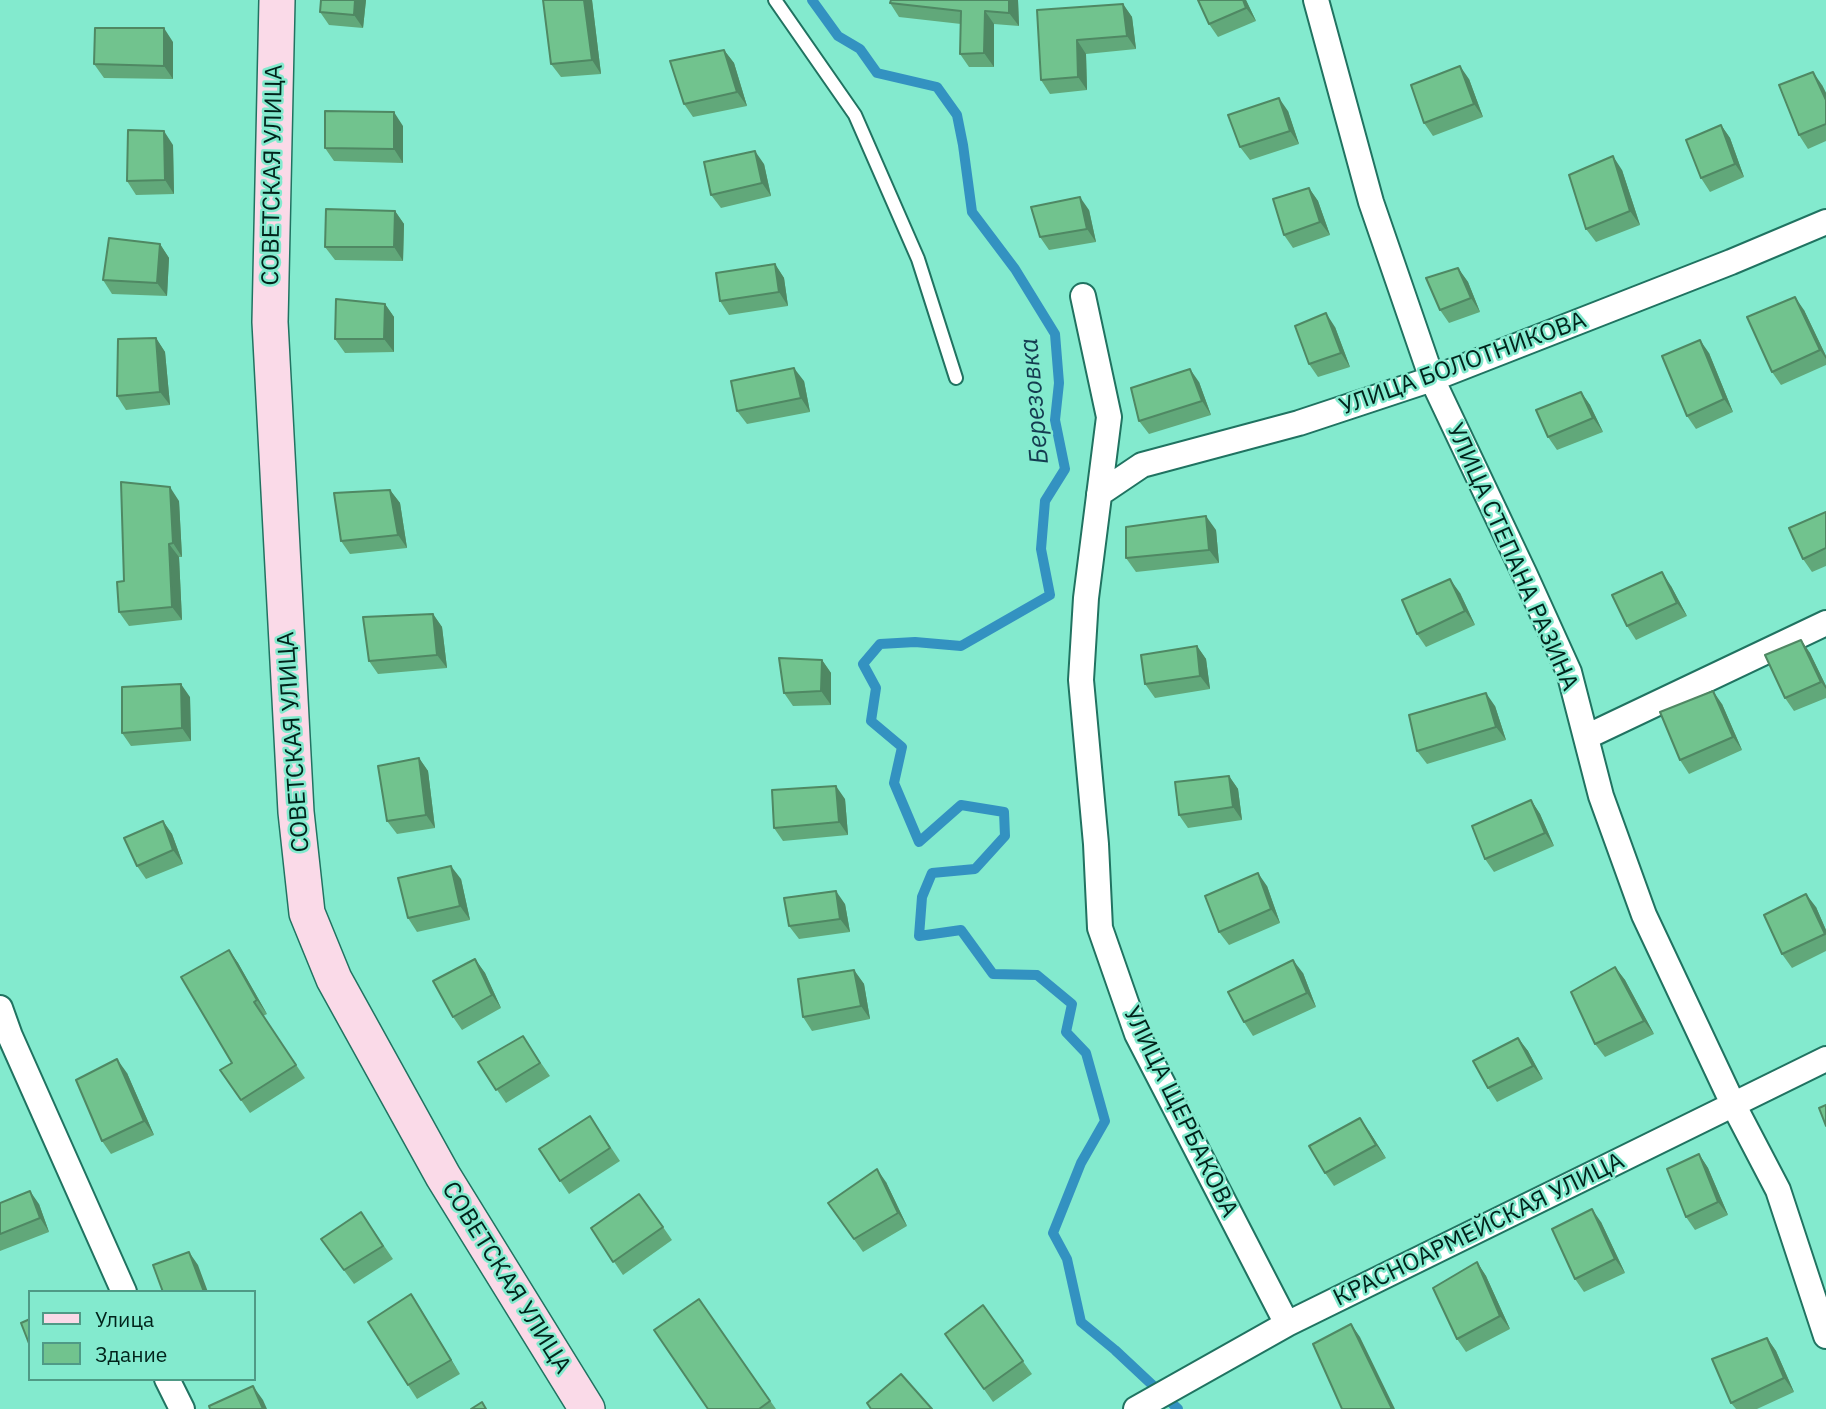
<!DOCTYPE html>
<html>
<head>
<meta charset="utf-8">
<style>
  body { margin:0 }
  #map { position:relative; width:1826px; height:1409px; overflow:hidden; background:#83eace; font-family:"IBM Plex Sans",sans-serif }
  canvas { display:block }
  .legend { position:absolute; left:28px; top:1290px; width:228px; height:91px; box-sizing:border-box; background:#83eace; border:2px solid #4f9a86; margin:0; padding:9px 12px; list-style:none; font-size:21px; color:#01231b }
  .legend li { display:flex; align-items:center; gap:14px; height:35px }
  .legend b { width:35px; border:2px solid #4f9a86 }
</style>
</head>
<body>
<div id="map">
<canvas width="1826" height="1409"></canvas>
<ul class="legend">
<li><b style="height:9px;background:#fadae8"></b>Улица</li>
<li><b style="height:19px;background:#71c38e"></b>Здание</li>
</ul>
</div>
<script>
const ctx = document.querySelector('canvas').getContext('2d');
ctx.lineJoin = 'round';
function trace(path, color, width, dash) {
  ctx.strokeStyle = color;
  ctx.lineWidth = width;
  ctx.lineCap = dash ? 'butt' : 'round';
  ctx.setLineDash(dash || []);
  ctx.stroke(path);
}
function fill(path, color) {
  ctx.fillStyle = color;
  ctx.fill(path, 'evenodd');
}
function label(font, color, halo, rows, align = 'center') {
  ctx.font = font + ' "IBM Plex Sans",sans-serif';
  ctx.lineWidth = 5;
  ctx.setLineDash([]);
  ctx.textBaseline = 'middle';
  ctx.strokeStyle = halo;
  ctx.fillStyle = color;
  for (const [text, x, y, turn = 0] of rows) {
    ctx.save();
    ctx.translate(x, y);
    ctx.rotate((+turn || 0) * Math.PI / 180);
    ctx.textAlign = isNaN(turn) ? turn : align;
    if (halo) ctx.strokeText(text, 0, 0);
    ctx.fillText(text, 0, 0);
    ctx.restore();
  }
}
trace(new Path2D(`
  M812,0L838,36L860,49L877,73L937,87L957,115L963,145L972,212L1015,269L1055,334L1059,383L1055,420L1065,469L1045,501L1041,549L1050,595L961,646L915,642L880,644L863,664L876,688L871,721L902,747L894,783L919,842L961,805L1004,812L1005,836L975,869L932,873L922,897L919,936L961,930L993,974L1037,975L1072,1004L1066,1032L1086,1053L1105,1121L1081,1163L1053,1233L1067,1259L1081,1322L1115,1350L1178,1409`), '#3392c1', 10);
const lane = new Path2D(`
  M775,0L855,115L918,259L956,378`);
const street = new Path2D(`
  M1316,0L1371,202L1432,379L1525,575L1569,672L1601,796L1644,915L1733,1104L1778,1190L1826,1336
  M1083,296L1109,417L1086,598L1081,680L1096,844L1100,928L1137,1034L1287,1324
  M1099,494L1142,465L1299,423L1432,379L1731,262L1826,222
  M1586,737L1826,623
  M0,1008L10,1036L124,1292
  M167,1379L182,1409
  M1136,1409L1287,1324L1826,1059`);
const secondary = new Path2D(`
  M277,0L270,322L296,812L307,913L334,979L443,1176L587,1409`);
trace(lane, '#207361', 16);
trace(street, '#207361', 28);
trace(secondary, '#207361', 38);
trace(lane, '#fff', 12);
trace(street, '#fff', 24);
trace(secondary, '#fadae8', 35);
fill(new Path2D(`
  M366,0L363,28L329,25L320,12Z
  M543,0H592L601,74L561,77L551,64Z
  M891,0H1018L1019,26L994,24V67H969L960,54L961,24L899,17L890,3Z
  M1198,0H1246L1256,21L1218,37L1209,24Z
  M1123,4L1132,17L1136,49L1086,54L1087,90L1050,94L1041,80L1037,10Z
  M173,42V79L104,78L94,64Z
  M724,50L734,63L747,106L693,117L684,104Z
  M1469,79L1483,117L1433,136L1424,123Z
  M1822,85L1826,93V141L1808,149L1799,135Z
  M1288,111L1299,144L1250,160L1240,147Z
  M1721,125L1730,138L1744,177L1710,192L1701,178Z
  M403,126V163L334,161L325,148Z
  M173,145L174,194L136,195L127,181Z
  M764,164L771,196L721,208L711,195Z
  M1622,170L1640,225L1596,242L1586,229Z
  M1309,188L1318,201L1330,235L1293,248L1284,235Z
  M1089,210L1096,242L1049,250L1040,237Z
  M395,211L404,224L403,261L335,260L325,247Z
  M160,244L169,258L167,296L112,294L103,280Z
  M775,264L784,278L788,306L729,315L720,301Z
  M1458,268L1468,282L1480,312L1449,323L1440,310Z
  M385,304L394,317V352L345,353L335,339Z
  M1804,310L1826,356V365L1781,385L1772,372Z
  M1335,327L1350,367L1318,377L1309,364Z
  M156,338L165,352L170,405L126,410L117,396Z
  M1709,353L1733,412L1696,429L1687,416Z
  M804,381L810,412L747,424L737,411Z
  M1199,382L1211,415L1149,434L1139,421Z
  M1581,392L1590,405L1603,432L1557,450L1548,437Z
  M390,490L400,503L407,548L350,554L341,541Z
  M179,501L182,557H179L182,620L129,626L119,612L124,581Z
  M1826,512V566L1812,572L1803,559Z
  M1216,530L1219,563L1136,572L1126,558Z
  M1671,586L1687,616L1636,640L1627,626Z
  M1460,593L1475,625L1426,647L1417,634Z
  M433,614L442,627L447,668L378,674L369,661Z
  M1801,640L1810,653L1826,686V698L1794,711L1785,698Z
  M1197,646L1206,659L1210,689L1155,698L1145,684Z
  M822,660L831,673V705L793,706L784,693Z
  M190,697L191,741L131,746L122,733Z
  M1722,704L1742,750L1689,774L1680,760Z
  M1495,706L1506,740L1427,764L1417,751Z
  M419,758L428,771L435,828L397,834L387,821Z
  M1229,776L1238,789L1242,820L1188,828L1179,815Z
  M845,799L848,835L783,841L774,828Z
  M1531,800L1540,814L1554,846L1494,872L1485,859Z
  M163,821L172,834L183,864L146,879L137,866Z
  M461,879L470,920L417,932L408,918Z
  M1267,886L1280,923L1229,945L1219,932Z
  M845,904L850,932L799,939L789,926Z
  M1816,907L1826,930V951L1792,968L1782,954Z
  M229,950L238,963L267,1014L263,1016L305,1078L250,1113L220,1070L232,1063Z
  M475,959L485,973L501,1008L462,1030L453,1017Z
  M1615,967L1625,980L1654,1034L1605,1057L1595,1044Z
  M854,970L864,984L870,1019L812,1031L803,1017Z
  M1303,973L1316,1007L1253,1036L1244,1022Z
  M1518,1038L1528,1051L1543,1079L1497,1102L1488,1088Z
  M532,1050L550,1076L506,1103L478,1062Z
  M127,1073L154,1135L111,1154L102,1141Z
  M590,1116L620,1161L569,1194L539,1149Z
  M1369,1131L1386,1158L1334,1186L1325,1173Z
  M1699,1154L1708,1168L1728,1215L1695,1230L1686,1217Z
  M886,1182L907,1226L863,1252L828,1203Z
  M0,1203L39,1204L49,1232L0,1251Z
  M361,1212L393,1259L354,1284L321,1239Z
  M1601,1222L1625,1273L1584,1292L1575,1279Z
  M663,1227L672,1240L623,1275L591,1228Z
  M1477,1262L1486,1276L1510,1329L1466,1352L1457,1339Z
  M411,1294L460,1374L417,1399L408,1385Z
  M699,1299L776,1409H708Z
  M983,1305L1032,1374L993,1402L945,1334Z
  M1767,1338L1776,1351L1794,1392L1757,1409H1736L1731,1403Z`), '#61a87a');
fill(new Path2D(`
  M355,0H366L363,28L354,15Z
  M584,0H592L601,74L592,60Z
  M1009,0H1018L1019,26L1009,13Z
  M1243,0H1246L1256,21L1246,8Z
  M1123,4L1132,17L1136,49L1127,36Z
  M985,11L994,24V67L984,53Z
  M164,28L173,42V79L164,66Z
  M1077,40L1086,54L1087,90L1078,77Z
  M724,50L734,63L747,106L737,92Z
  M1460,66L1469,79L1483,117L1474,104Z
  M1813,72L1822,85L1826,93V100Z
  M1279,98L1288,111L1299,144L1290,131Z
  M394,112L403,126V163L394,149Z
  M1721,125L1730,138L1744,177L1735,164Z
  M164,131L173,145L174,194L165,180Z
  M755,151L764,164L771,196L762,183Z
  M1613,156L1622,170L1640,225L1630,211Z
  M1309,188L1318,201L1330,235L1320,222Z
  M1080,197L1089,210L1096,242L1087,229Z
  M395,211L404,224L403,261L394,247Z
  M160,244L169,258L167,296L157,283Z
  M775,264L784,278L788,306L779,292Z
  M1458,268L1468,282L1480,312L1471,298Z
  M1795,297L1804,310L1826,356V359L1820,350Z
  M385,304L394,317V352L384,339Z
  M1326,313L1335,327L1350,367L1341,353Z
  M156,338L165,352L170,405L160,392Z
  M1700,340L1709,353L1733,412L1724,399Z
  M794,368L804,381L810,412L801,398Z
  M1190,369L1199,382L1211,415L1202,401Z
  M1581,392L1590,405L1603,432L1593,418Z
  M170,487L179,501L182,557L173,543Z
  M390,490L400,503L407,548L398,535Z
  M1206,516L1216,530L1219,563L1209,550Z
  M169,544L179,557L182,620L172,607Z
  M1662,572L1671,586L1687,616L1677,603Z
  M1450,579L1460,593L1475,625L1465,611Z
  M433,614L442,627L447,668L437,655Z
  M1801,640L1810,653L1826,686V689L1821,682Z
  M1197,646L1206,659L1210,689L1200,676Z
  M822,660L831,673V705L821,691Z
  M181,684L190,697L191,741L182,728Z
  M1713,691L1722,704L1742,750L1733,737Z
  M1486,693L1495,706L1506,740L1496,727Z
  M419,758L428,771L435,828L426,815Z
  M1229,776L1238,789L1242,820L1233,807Z
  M836,786L845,799L848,835L839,822Z
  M1531,800L1540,814L1554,846L1545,833Z
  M163,821L172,834L183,864L173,850Z
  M451,866L461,879L470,920L460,906Z
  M1258,873L1267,886L1280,923L1271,909Z
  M836,891L845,904L850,932L840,919Z
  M1806,894L1816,907L1826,930V935Z
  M229,950L238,963L267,1014L257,1000Z
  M475,959L485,973L501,1008L492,995Z
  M1293,960L1303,973L1316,1007L1307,993Z
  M1615,967L1625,980L1654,1034L1644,1021Z
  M854,970L864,984L870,1019L861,1006Z
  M1518,1038L1528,1051L1543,1079L1533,1066Z
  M117,1059L127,1073L154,1135L144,1121Z
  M1360,1118L1369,1131L1386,1158L1376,1145Z
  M1699,1154L1708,1168L1728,1215L1718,1202Z
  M877,1169L886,1182L907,1226L898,1213Z
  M30,1191L39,1204L49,1232L40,1218Z
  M1592,1209L1601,1222L1625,1273L1615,1259Z
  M189,1252L198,1265L208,1292H204Z
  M1477,1262L1486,1276L1510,1329L1500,1316Z
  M411,1294L420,1308L460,1374L451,1360Z
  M1351,1324L1360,1337L1395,1409H1392Z
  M1767,1338L1776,1351L1794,1392L1784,1378Z
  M253,1386L263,1400L267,1409H263Z`), '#4f8863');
const building = new Path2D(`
  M321,0H355L354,15L320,12Z
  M543,0H584L592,60L551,64Z
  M891,0H1009V13L985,11L984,53L960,54L961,11L890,3Z
  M1198,0H1243L1246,8L1209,24Z
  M1123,4L1127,36L1077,40L1078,77L1041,80L1037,10Z
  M95,28H164V66L94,64Z
  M724,50L737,92L684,104L670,61Z
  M1460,66L1474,104L1424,123L1411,85Z
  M1813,72L1826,100V124L1799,135L1779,85Z
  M1279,98L1290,131L1240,147L1228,115Z
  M325,111L394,112V149L325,148Z
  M1721,125L1735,164L1701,178L1686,140Z
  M128,130L164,131L165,180L127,181Z
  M755,151L762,183L711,195L704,162Z
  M1613,156L1630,211L1586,229L1569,175Z
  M1309,188L1320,222L1284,235L1273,199Z
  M1080,197L1087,229L1040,237L1031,207Z
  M326,209L395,211L394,247H325Z
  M109,238L160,244L157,283L103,280Z
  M775,264L779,292L720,301L716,273Z
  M1458,268L1471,298L1440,310L1426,278Z
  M1795,297L1820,350L1772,372L1747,317Z
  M336,299L385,304L384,339H335Z
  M1326,313L1341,353L1309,364L1295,326Z
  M156,338L160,392L117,396L118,339Z
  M1700,340L1724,399L1687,416L1662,356Z
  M794,368L801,398L737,411L731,381Z
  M1190,369L1202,401L1139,421L1131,388Z
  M1581,392L1593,418L1548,437L1536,410Z
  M121,482L170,487L173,543L169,544L172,607L119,612L117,582L124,581Z
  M390,490L398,535L341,541L334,493Z
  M1826,512V548L1803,559L1789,528Z
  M1206,516L1209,550L1126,558V527Z
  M1662,572L1677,603L1627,626L1612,595Z
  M1450,579L1465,611L1417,634L1402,600Z
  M433,614L437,655L369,661L363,617Z
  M1801,640L1821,682L1785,698L1765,655Z
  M1197,646L1200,676L1145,684L1141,655Z
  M779,658L822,660L821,691L784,693Z
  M181,684L182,728L122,733V687Z
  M1713,691L1733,737L1680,760L1660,712Z
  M1486,693L1496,727L1417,751L1409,715Z
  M419,758L426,815L387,821L378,766Z
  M1229,776L1233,807L1179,815L1175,782Z
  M836,786L839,822L774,828L772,790Z
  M1531,800L1545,833L1485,859L1472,826Z
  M163,821L173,850L137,866L124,838Z
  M451,866L460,906L408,918L398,878Z
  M1258,873L1271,909L1219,932L1205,896Z
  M836,891L840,919L789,926L784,898Z
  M1806,894L1825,934L1782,954L1764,915Z
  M229,950L257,1000L254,1002L296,1065L241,1100L220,1070L232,1063L181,977Z
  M475,959L492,995L453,1017L433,981Z
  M1293,960L1307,993L1244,1022L1228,992Z
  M1615,967L1644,1021L1595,1044L1571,992Z
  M854,970L861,1006L803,1017L798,979Z
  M523,1036L540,1063L496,1090L478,1062Z
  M1518,1038L1533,1066L1488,1088L1473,1061Z
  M117,1059L144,1121L102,1141L76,1080Z
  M1826,1105V1126L1819,1108Z
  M590,1116L610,1148L560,1181L539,1149Z
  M1360,1118L1376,1145L1325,1173L1309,1146Z
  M1699,1154L1718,1202L1686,1217L1667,1169Z
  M877,1169L898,1213L854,1239L828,1203Z
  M30,1191L40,1218L0,1234V1203Z
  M639,1194L663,1227L613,1262L591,1228Z
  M1592,1209L1615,1259L1575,1279L1552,1229Z
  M361,1212L383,1246L344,1270L321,1239Z
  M189,1252L204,1292H163L153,1265Z
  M1477,1262L1500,1316L1457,1339L1433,1288Z
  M411,1294L451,1360L408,1385L368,1322Z
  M699,1299L770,1401L759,1409H708L654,1330Z
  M983,1305L1023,1361L984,1389L945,1334Z
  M30,1319V1346L21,1323Z
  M1351,1324L1392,1409H1342L1313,1344Z
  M1767,1338L1784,1378L1731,1403L1712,1359Z
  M901,1374L932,1409H871L867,1403Z
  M253,1386L263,1409H210L209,1406Z
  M482,1402L486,1409H471Z`);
fill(building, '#71c38e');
trace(building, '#4f8863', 2);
label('24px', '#01231b', '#83eace', [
  ["СОВЕТСКАЯ УЛИЦА",273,175,-89],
  ["УЛИЦА БОЛОТНИКОВА",1463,364,-20],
  ["УЛИЦА СТЕПАНА РАЗИНА",1512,557,66],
  ["СОВЕТСКАЯ УЛИЦА",294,742,-94],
  ["УЛИЦА ЩЕРБАКОВА",1180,1112,64],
  ["КРАСНОАРМЕЙСКАЯ УЛИЦА",1479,1230,-26],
  ["СОВЕТСКАЯ УЛИЦА",506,1278,58]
]);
label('italic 26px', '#143c50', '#83eace', [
  ["Березовка",1035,401,-95]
]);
</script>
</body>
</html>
